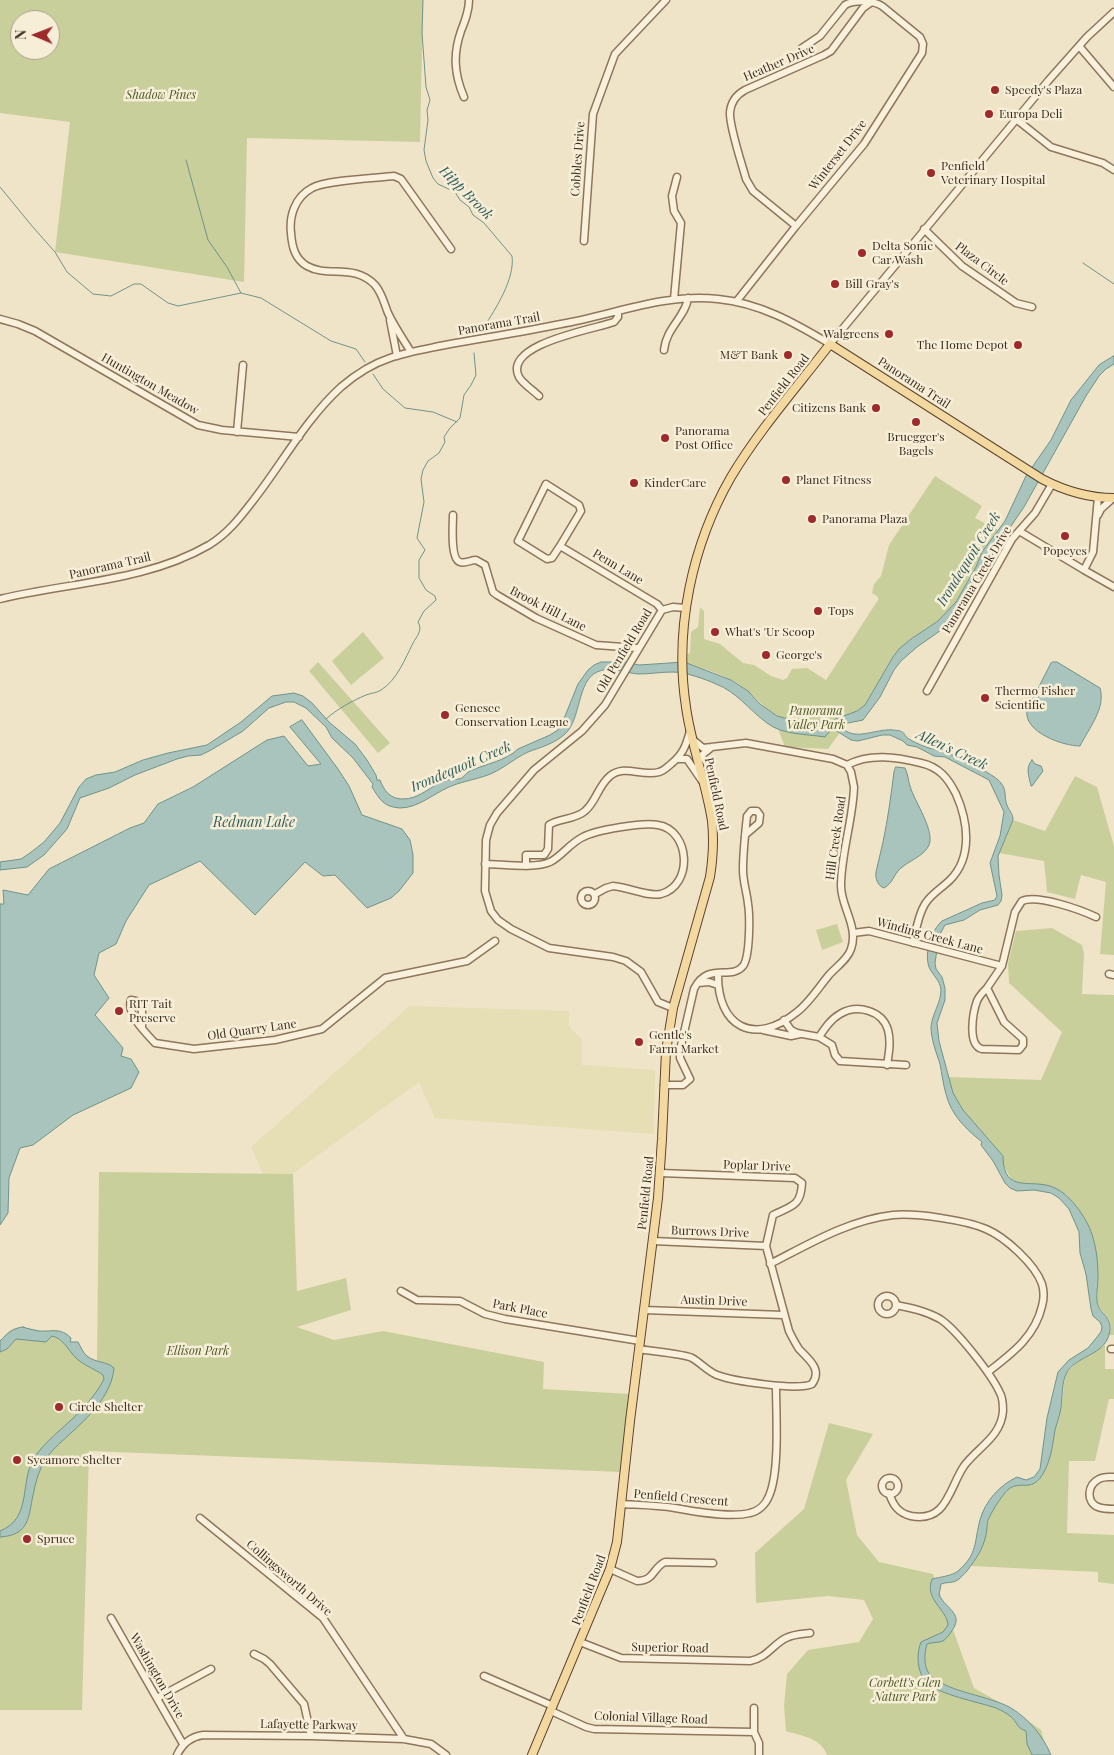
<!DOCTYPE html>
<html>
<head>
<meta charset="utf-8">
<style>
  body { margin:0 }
  #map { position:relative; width:1114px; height:1755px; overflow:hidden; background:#f0e4c8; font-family:"Playfair Display",serif }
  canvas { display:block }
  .north { position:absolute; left:10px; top:10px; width:50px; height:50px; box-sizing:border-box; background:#f7eed8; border:1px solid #ada18e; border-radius:50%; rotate:271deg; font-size:14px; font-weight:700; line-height:20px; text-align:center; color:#3d2e20 }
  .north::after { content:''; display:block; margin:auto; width:18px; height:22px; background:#9e2a2b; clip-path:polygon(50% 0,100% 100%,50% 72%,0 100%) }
</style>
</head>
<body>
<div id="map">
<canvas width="1114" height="1755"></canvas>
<div class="north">N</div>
</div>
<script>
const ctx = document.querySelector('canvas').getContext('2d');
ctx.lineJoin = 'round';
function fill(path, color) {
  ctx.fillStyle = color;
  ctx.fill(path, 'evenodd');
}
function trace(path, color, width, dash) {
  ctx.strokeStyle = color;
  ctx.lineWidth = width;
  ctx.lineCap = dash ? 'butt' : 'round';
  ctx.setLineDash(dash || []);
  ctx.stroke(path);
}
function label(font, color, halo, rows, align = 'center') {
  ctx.font = font + ' "Playfair Display",serif';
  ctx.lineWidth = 5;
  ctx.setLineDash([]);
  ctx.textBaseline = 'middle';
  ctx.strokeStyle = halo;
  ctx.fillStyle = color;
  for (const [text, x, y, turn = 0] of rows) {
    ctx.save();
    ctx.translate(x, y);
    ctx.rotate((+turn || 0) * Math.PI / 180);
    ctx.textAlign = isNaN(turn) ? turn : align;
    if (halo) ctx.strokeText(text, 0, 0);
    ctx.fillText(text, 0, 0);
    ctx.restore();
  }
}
fill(new Path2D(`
  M410,1006L569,1011V1026L582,1040V1065L655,1070L654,1134L435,1118L419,1082L270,1190L251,1147Z`), '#e6deb5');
fill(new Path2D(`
  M0,0H423L420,142L247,138L244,282L55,252L70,122L0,113ZM20,20H50V50H20Z
  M935,476L982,506L975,518L998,530L982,552L976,567L956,602L938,621L911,639L893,657L865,705L854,713L828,749L785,747L777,726L782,718C767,712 760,701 748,691C731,676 707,670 686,663V655L690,653L691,632L698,627L700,607L704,611V639L720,644L743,663L754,665L771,676L783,680L787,678L792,669L807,668L826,680L878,600V597L872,593L874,584L881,576L889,545Z
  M363,632L384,658L351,685L332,661Z
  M318,662L390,743L378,753L309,671Z
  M1075,776L1097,787L1114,846V955L1100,954L1106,882L1081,875L1075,899L1047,892L1044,861L999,853L1013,820L1045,831Z
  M837,924L843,942L822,950L816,930Z
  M1052,928L1082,945L1084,953L1082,994L1114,995V1335H1109L1111,1326L1110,1321L1098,1305L1097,1300L1098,1279L1067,1195L1029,1183L1020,1184L1011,1179L1003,1165L963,1110L953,1093L948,1077L1041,1080L1062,1032L1009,983L1008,963L1016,931Z
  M99,1172L293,1174L297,1291L346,1278L351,1310L297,1327L334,1340L383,1331L544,1362L543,1389L630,1394L621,1472L89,1451L82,1710H0V1341L9,1331L16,1328L23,1327L42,1331L56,1330L71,1338L70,1342H78L85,1355L97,1361Z
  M1105,1345V1369H1114V1399H1109L1095,1461H1069L1067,1533L1114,1535V1584L1098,1582V1572L971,1566C983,1552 983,1539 988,1522C991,1509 1002,1496 1011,1486L1037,1482L1061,1411L1065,1375L1075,1364Z
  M829,1423L873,1434L846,1480L857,1535L879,1562L933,1574L974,1688L1011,1709L1041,1730L1048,1755H827C821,1738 802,1736 786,1731L784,1706L787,1674L808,1650L859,1642L873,1619L864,1600L828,1596L756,1603L755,1553L804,1509Z`), '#c9cf9b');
const water = new Path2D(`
  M1114,356V364L1106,369L1099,376L1086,396L1024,507L996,548L975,588L958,615L947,626L917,647L901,661L894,670L880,697L863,720L843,724L841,726C853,743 876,728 893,730C907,731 902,734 909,739C917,744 933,751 943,750C955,757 994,773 1001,783C1007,790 1004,798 1007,805C1009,811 1013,813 1013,820L998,856L999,875L1002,895L1001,901L998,905L980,910L964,920L945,925L939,936L935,963L936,969L942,977L945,988V1000L937,1023L939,1041L953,1093L963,1110L1003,1156C1003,1196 1033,1177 1055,1188C1071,1195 1089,1221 1093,1238C1097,1251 1098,1265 1098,1279C1098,1286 1096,1294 1097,1302C1100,1316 1114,1316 1109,1335C1103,1356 1075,1356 1066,1374C1062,1381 1062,1400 1061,1408C1060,1415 1057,1422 1055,1430C1053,1441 1052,1453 1048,1463C1033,1502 1020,1473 1004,1494C998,1502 992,1511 988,1520C987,1524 987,1530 986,1535C983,1549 976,1559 967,1571C964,1574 960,1579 956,1581C952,1583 946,1582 941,1584L939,1595C947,1610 965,1614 951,1632C949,1635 946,1639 943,1641C938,1643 932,1642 927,1644C924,1654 923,1669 932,1677C949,1692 990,1696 1011,1708C1029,1719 1043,1736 1051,1755H1032L1027,1744L1026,1731C1015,1727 1018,1722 1010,1716C1007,1713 1000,1710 996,1708C979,1702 939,1695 926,1682C917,1672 916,1654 921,1642L943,1632L948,1625C947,1609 924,1600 932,1579C940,1577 952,1576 958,1571C978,1554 974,1542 980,1520C985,1501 1000,1485 1017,1477L1026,1480L1034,1477L1040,1469L1047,1418L1058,1372L1069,1360L1088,1348L1101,1332L1102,1327L1100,1322L1093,1316L1091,1309L1086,1274L1080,1253L1079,1232L1069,1209L1059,1198L1051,1193L1034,1190L1017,1191L1010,1188L1005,1183L993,1161L981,1145L982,1142C966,1129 951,1115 946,1094C943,1084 942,1074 940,1064C936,1052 931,1039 931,1027C932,1014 941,1003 941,990C940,980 933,976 929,967C924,952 931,931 942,921L982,903L995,900L997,896L990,863L1000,836L1004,812L989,780L945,757L934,756L917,747L907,745L903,741L890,735H882L858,741L851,740L835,730L830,731L825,737C807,734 782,735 767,723C749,710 737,692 716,684C705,679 685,672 673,672C661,672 650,674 638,674C626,673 609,666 597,672C577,681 581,720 565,734C554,744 541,747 528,752C513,759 501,771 485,776C473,780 460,782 449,787C433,794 418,808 400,808C384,807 380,800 372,787L373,784L353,758L332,738L326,727L306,708L294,702H286L269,708L243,731L211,750L201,755L188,756L177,759L135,775L109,788L80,798L67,829L44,855L27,867L0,870V862L21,859L30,853L44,842L60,823L79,787L86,779L96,775L115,772L143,760L168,753L207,745L241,722L272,696L294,693L303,696L312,703L329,722L355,744L367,760L376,775L377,780H380C384,790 389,798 401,799C421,800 431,784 447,780C450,779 454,780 458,779C464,779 465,773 470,771C485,764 506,761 518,749L550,735L558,730L563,721L578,684L588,670L594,665L601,662H625L639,665L684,662L731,680L748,691L760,704L777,716L799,722H828L857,711L865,705L893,657L899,649L911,639L938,621L956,602L976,567L982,552L1005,521L1026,476L1051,440L1071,400L1099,365Z
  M1053,662H1057L1100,688C1106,708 1089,728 1080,746C1063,746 1023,732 1027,710L1051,663Z
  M302,720L338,769L349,786L362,815L402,829L410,840L413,855V873L399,891L391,898L367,908L335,875L323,876L305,862L255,915L200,861L149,885L126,921L116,944L99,953L94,975L109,998L95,1015L123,1048L121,1056L131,1059L139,1072L131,1088L73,1115L33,1145L20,1148L9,1178L8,1213L0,1225V904H4L3,890L28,895L49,869L130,828L144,823L158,804L193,787L267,740L284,736L308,766L321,764L290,727Z
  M1032,760L1035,764L1041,766L1043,771L1032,786H1031C1029,776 1025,768 1032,760Z
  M896,767L905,768C908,774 908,780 910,786C914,801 937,833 928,847C923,856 909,861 901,868C893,875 894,882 884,888C878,886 875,879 876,872C878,862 881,852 883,842C888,819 891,795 894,772Z
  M23,1327C28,1329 34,1330 39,1331C53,1332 60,1327 71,1338L70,1342H78C81,1347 83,1353 87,1356C95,1363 107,1361 114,1368C112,1393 91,1415 73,1431C64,1440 53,1448 46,1459C40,1468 36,1480 34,1491C28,1514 32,1535 0,1537V1531C30,1519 21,1488 31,1464C39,1447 56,1434 70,1421C83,1409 96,1395 104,1379L103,1375C95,1369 83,1365 76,1358C68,1350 63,1338 52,1336L46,1342L16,1339L7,1349L0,1352V1341C7,1334 12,1328 23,1327Z`);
fill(water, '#a9c4bc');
trace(water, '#6f938a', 1);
trace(new Path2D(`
  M423,0L422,33L426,87L430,100L427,110L428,120L424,150L426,161L433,178L438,184L455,192L460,200L469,207L473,215L484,223L512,256C515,279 496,308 484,327
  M186,160L208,240L227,267L241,293
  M0,187L32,226L55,252L67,272L93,294L111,296L134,284H141L168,303L178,306L241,293L261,298L331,341L356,349L365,362
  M1083,263L1114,284
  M373,374L383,389L405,408L433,412L457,422
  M326,719C337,709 352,701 366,695C371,693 377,693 381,690C397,680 405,659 413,643C417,636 423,630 418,622L424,611L436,600L435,596L426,590L419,578V560L425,550L417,538L424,502L421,479L423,470L428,461L439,453L445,442L444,437L450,428L460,418L464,395L471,385L476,375L474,353`), '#6f938a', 1);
const minor = new Path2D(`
  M1079,46L1114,87
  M464,97C454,74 453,54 461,31C465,21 469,11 469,0
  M1016,119L1051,147L1103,163L1114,170
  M796,226L753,191L746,179C742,164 729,126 730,112C731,102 736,95 745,90L824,55L831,51L863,8L870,3
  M924,229L962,266L1016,303L1032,307
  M584,241L593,114L615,54L666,0
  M674,299L681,223L674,211L672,196L677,177
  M736,302L796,226L864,144L922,53L923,44L920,37L882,6C872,0 854,0 845,5L820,36L802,48
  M0,319L18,324L35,331L198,425L222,430L299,437
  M390,320L397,356
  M664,350C666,328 686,316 688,298
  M411,352C403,339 394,326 388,313C384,303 382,293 375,285C354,263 328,278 307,266C295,259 292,247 291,233C289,216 295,197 312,188C326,180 376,178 394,176L401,179L451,249
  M539,396C533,390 523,384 519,377C502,344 595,329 614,322L618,317V311
  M237,432L243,365
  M1098,497L1093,552L1084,570L1114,587
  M453,515C453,524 450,559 460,562C464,564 471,560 476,560L485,565L493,592L497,595L536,618L596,645L637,648
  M1098,515L1101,509L1113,498
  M1019,531L1084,570
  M560,546L552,558L547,559L518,541L546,484L579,505L581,511L560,546L657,604L662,610
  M0,599C70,582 145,582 209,545C227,534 239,519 252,502C282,464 305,420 341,387C355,375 372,364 390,358C407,352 426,349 445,345C483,338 522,332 561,324C613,315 664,293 718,299C760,303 795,323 830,344L1048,81L1087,37L1114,12
  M927,691L1012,539L1035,513L1052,484
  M692,739L703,748L746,743L833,759L847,765L851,772L854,787C853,820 841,853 841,886C841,907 859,927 851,949C848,959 836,967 829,975C819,987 809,1003 797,1012C754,1047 717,1027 718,973
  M677,759H687L702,781
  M698,765L702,755L712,747
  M847,765C870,753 896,757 921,763C939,767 948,778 956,794C968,821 973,857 950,880C942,888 931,894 925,904C918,915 916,931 913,943
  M485,864C502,864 535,869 550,862C562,856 570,843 583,837C596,830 643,822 658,825C690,830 694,885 661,894C647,897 628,887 613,886L606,888L595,894
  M526,866V855H544L548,849L549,825C559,818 575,820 585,811C596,802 598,786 610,776C625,764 642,777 659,772C664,771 667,767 671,764C683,754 686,746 690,731
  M581 898a7 7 0 1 1 14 0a7 7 0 1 1-14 0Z
  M853,933L869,931L1002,966
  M1109,974L1114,975
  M698,983L709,982L718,985
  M987,988L1004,1022L1023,1039V1045L1019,1050L982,1049C967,1045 973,1012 977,1001C979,996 983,992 987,988Z
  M987,988L1002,966L1015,912L1022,901C1037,894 1081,910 1096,917
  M673,1008L658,1002L641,972L626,961L613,957L549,948L511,929L498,920L491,911L485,891L486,840L490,825L497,813L534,770L582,731L605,705L662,610L673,607L686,608
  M784,1020L791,1030L797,1033L819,1037L832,1045L835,1055L840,1061L906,1065
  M142,1027V1011L136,1001L131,1000C126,1014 146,1033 155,1043L194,1049L275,1040L322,1029L385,978L467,961L495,941
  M763,1030L791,1036L800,1034
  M819,1037C825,1028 831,1019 840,1014C857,1004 882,1010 888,1030C891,1041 889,1053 887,1065
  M664,1085H683L690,1079L680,1058V1050L694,989C708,961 731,981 743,966C750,957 750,916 748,904C747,893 743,882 743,870C743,852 745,834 747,816L751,811H757L760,815L759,823L745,835
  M653,1241L766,1246
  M770,1264C809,1244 849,1220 893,1215C916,1213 965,1220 986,1229C1005,1237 1035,1264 1042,1284C1044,1291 1044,1299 1042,1306C1035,1337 1011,1354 988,1372
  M401,1291L417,1300L460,1301L485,1314L505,1319L640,1341
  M878 1305a9 9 0 1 1 18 0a9 9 0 1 1-18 0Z
  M644,1310L783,1315
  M639,1349C649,1351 685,1354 692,1358C701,1363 707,1371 717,1375C733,1381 798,1391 812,1384C823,1369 808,1359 799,1349C795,1343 792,1337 789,1331L766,1246L773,1215C792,1206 801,1206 802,1183L795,1178L660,1173
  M1111,1349H1114
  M1114,1477C1108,1477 1104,1476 1099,1479C1087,1485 1086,1502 1098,1507C1103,1509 1109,1509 1114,1509
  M882 1486a8 8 0 1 1 16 0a8 8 0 1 1-16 0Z
  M889,1493C893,1505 898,1513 911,1516C947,1523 949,1488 964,1466C978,1447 1001,1437 1003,1411C1003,1405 1003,1398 1000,1393C992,1375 956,1329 940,1319C926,1311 911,1308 896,1305
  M621,1504C639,1505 657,1505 675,1508C696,1512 730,1518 750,1513C759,1511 766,1504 769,1496C780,1471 776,1414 776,1386
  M200,1518L323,1618L404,1739
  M610,1569L637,1581C655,1581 652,1568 665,1562L713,1563
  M111,1618L183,1744
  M580,1642L621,1658L750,1661C767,1658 772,1645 786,1638C794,1634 801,1634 810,1633
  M254,1654L264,1659L270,1664L304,1704L311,1736
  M484,1676L553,1706
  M157,1698L211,1669
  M754,1708V1732L759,1743V1755
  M551,1711L586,1727L594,1729L754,1732
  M177,1755C182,1744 190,1737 203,1735L311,1736L404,1739L431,1744L446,1755`);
const major = new Path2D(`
  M532,1755L610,1569L617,1542L630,1421L658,1198L662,1139L666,1051L673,1008L710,877C713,858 714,840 712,821C706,782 691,745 686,707C674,629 692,545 731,477C759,430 797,387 830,344L1042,479C1065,491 1089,498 1114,498`);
trace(minor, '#8d765c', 9);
trace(major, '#5b4430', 10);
trace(minor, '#faf1dc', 6);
trace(major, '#f3d9a0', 8);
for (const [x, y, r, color] of [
  [995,90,5,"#9e2a2b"],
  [989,114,5,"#9e2a2b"],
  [931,173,5,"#9e2a2b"],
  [862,253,5,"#9e2a2b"],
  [835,284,5,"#9e2a2b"],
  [889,334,5,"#9e2a2b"],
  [1018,345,5,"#9e2a2b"],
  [788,355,5,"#9e2a2b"],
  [876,408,5,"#9e2a2b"],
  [916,422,5,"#9e2a2b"],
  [665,438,5,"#9e2a2b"],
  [786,480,5,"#9e2a2b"],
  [634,483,5,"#9e2a2b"],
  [812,519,5,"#9e2a2b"],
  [1065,536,5,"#9e2a2b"],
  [818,611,5,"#9e2a2b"],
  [715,632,5,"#9e2a2b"],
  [766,655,5,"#9e2a2b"],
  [985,698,5,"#9e2a2b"],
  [445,715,5,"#9e2a2b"],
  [119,1011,5,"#9e2a2b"],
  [639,1042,5,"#9e2a2b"],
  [59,1407,5,"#9e2a2b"],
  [17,1460,5,"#9e2a2b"],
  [27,1539,5,"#9e2a2b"]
]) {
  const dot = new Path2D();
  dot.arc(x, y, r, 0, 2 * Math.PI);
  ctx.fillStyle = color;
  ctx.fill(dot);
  trace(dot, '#f7eed8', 2);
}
label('12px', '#3d2e20', '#f7eed8', [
  ["Heather Drive",779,63,-23],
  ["Winterset Drive",838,155,-52],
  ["Cobbles Drive",578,159,-86],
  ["Plaza Circle",982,264,37],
  ["Panorama Trail",499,324,-10],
  ["Panorama Trail",914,383,33],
  ["Huntington Meadow",150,384,30],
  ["Penfield Road",784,385,-52],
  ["Panorama Trail",110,566,-13],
  ["Penn Lane",618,567,31],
  ["Panorama Creek Drive",977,580,-59],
  ["Brook Hill Lane",548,609,27],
  ["Old Penfield Road",624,651,-59],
  ["Penfield Road",716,794,78],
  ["Hill Creek Road",836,838,-82],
  ["Winding Creek Lane",930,936,15],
  ["Old Quarry Lane",252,1030,-8],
  ["Poplar Drive",757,1166,2],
  ["Penfield Road",646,1193,-84],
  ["Burrows Drive",710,1232,2],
  ["Austin Drive",714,1301,2],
  ["Park Place",520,1309,11],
  ["Penfield Crescent",681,1498,5],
  ["Collingsworth Drive",289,1578,41],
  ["Penfield Road",589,1590,-69],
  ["Superior Road",670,1648,1],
  ["Washington Drive",157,1676,60],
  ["Colonial Village Road",651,1718,2],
  ["Lafayette Parkway",309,1725,1]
]);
label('12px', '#3d2e20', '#f7eed8', [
  ["Speedy's Plaza",1005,90],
  ["Europa Deli",999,114],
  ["Penfield",941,166],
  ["Veterinary Hospital",941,180],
  ["Delta Sonic",872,246],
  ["Car Wash",872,260],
  ["Bill Gray's",845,284],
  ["Walgreens",879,334,"right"],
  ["The Home Depot",1008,345,"right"],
  ["M&T Bank",778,355,"right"],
  ["Citizens Bank",866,408,"right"],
  ["Panorama",675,431],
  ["Post Office",675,445],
  ["Bruegger's",916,437,"center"],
  ["Bagels",916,451,"center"],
  ["Planet Fitness",796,480],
  ["KinderCare",644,483],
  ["Panorama Plaza",822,519],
  ["Popeyes",1065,551,"center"],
  ["Tops",828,611],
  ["What's 'Ur Scoop",725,632],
  ["George's",776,655],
  ["Thermo Fisher",995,691],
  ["Scientific",995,705],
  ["Genesee",455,708],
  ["Conservation League",455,722],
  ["RIT Tait",129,1004],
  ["Preserve",129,1018],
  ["Gentle's",649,1035],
  ["Farm Market",649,1049],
  ["Circle Shelter",69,1407],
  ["Sycamore Shelter",27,1460],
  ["Spruce",37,1539]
], 'left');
label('italic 12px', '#4d5a26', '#f7eed8', [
  ["Shadow Pines",161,95],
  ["Panorama",816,711],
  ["Valley Park",816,725],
  ["Ellison Park",198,1351],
  ["Corbett's Glen",905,1683],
  ["Nature Park",905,1697]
]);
label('italic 14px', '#2f5d5a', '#f7eed8', [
  ["Hipp Brook",466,193,45],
  ["Irondequoit Creek",969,559,-58],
  ["Allen's Creek",952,750,25],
  ["Irondequoit Creek",461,767,-23],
  ["Redman Lake",254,823]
]);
</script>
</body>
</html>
